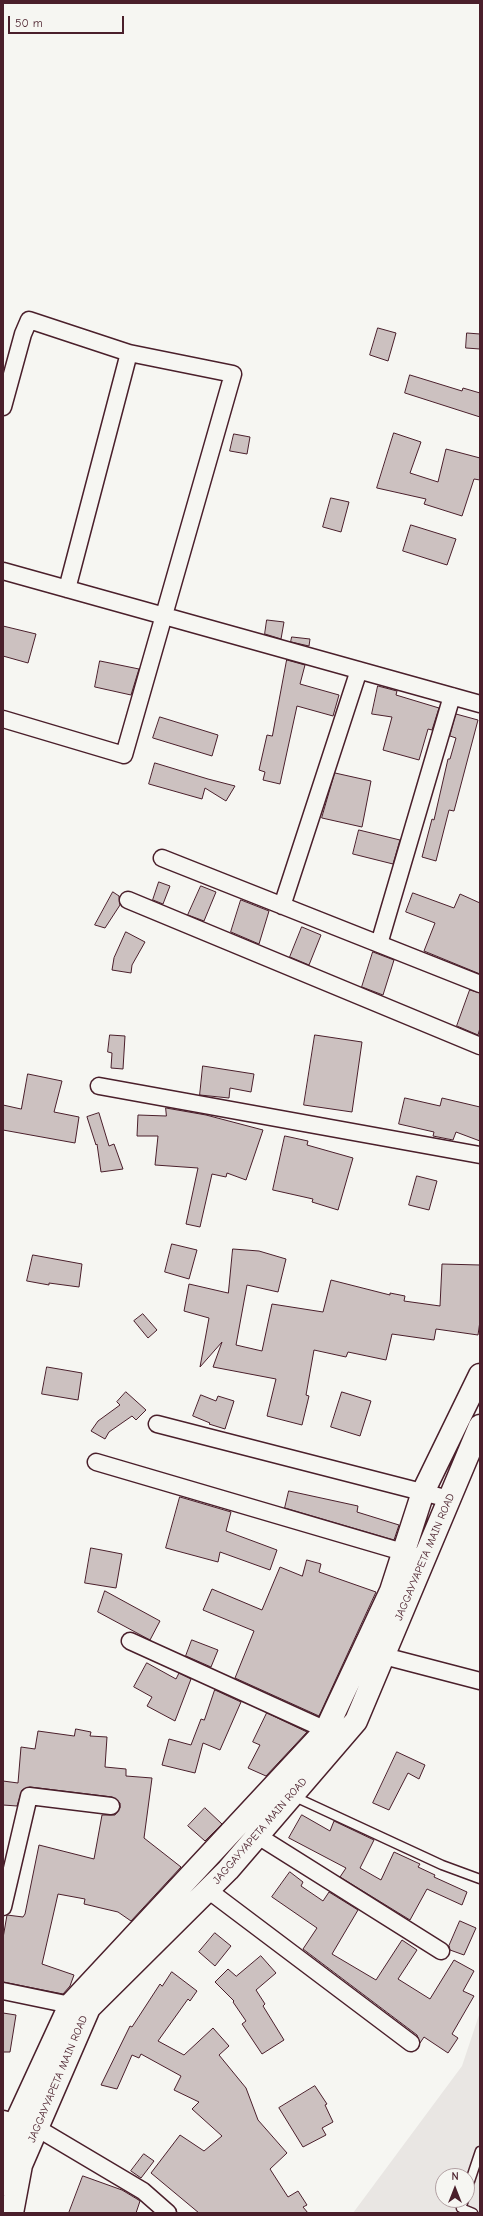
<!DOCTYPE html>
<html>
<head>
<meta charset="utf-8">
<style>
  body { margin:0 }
  #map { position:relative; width:483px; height:2216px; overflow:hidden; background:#f6f6f2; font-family:"Comic Neue",sans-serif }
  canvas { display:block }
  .frame { position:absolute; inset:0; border:4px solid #4a1f2b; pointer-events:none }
  .north { position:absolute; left:435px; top:2168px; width:40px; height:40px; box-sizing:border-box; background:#f6f6f2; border:1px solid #b1a0a2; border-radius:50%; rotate:0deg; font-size:11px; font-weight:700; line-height:16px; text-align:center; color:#4a1f2b }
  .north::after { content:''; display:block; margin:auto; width:14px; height:18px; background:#4a1f2b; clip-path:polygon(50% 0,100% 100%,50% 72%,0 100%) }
  .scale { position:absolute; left:8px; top:16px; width:116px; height:18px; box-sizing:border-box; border:2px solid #4a1f2b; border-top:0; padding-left:5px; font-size:12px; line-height:14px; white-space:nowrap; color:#4a1f2b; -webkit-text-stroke:3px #f6f6f2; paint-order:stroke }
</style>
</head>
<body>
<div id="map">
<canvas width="483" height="2216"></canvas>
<div class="frame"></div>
<div class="north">N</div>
<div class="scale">50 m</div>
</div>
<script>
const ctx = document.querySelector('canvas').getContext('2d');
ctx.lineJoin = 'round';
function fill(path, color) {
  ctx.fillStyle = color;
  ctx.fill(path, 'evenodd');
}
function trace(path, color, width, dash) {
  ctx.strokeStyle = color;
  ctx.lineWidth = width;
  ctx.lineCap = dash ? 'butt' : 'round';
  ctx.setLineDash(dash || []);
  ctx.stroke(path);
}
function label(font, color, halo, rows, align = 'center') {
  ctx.font = font + ' "Comic Neue",sans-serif';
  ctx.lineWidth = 3;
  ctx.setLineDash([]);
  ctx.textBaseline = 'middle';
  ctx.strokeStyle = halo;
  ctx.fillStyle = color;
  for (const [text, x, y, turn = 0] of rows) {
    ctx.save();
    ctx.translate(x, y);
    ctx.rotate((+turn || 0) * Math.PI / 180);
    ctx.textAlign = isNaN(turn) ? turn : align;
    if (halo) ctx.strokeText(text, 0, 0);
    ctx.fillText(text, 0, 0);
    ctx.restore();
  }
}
fill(new Path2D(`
  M480,2012V2213H353L462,2066ZM443,2176H467V2200H443Z`), '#e9e6e3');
const building = new Path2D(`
  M378,328L396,333L388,361L370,355Z
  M467,333L480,334V349L466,348Z
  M410,375L462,391L463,388L480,393V417L405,393Z
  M394,433L421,442L410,473L438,482L446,449L480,458V480L474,479L462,516L424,504L426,499L377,488Z
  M234,434L250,437L247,454L230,451Z
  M331,498L349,502L341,532L323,527Z
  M411,525L456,539L447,565L403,551Z
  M267,620L284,622L281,639L265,634Z
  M3,626L36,634L28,663L3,656Z
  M292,637L310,639L309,646L291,642Z
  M287,660L305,665L300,684L339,695L333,716L297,706L280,784L263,780L265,772L259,770L267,735L272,736Z
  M100,661L139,669L131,695L95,687Z
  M378,686L397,691L396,695L439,708L432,730L428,729L419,760L383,750L392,717L372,714Z
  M456,714L478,720L454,811L449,810L436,861L422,857L432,819L434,820L448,759H450L456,738L450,736Z
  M160,717L218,735L212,756L153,738Z
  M155,763L208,779L235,786L226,801L205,788L202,799L149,784Z
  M335,773L371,781L362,827L322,818Z
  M359,830L400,840L393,864L353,854Z
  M159,882L170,886L163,904L153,900Z
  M201,886L216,892L204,921L188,915Z
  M113,892L119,896L120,905L105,928L95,925Z
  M413,893L454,908L460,894L480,903V974L424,951L435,923L406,912Z
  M241,900L269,911L259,944L231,932Z
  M302,927L321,935L309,965L290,957Z
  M126,932L145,942L132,965L131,973L112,970L114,958Z
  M373,952L394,960L383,995L362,987Z
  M470,990L480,993V1028L478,1035L457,1026Z
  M110,1035L125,1036L123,1069L111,1068L112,1053L108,1052Z
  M315,1035L362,1042L352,1112L304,1105Z
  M203,1066L254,1074L251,1092L230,1088L229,1098L200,1095Z
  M28,1074L62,1081L54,1112L79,1117L75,1143L3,1130V1105L21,1109Z
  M405,1098L440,1106L442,1098L480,1107V1141L456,1132L453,1140L433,1136L434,1132L399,1124Z
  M166,1108L206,1115L263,1130L246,1180L227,1173L226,1177L212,1174L200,1227L186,1224L198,1168L155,1165L158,1136H137L138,1115L166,1116Z
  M99,1113L109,1146L114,1144L123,1169L101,1172L97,1144L96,1145L87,1117Z
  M285,1136L308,1141L307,1145L353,1158L338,1210L312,1202L313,1199L273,1190Z
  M417,1176L437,1181L429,1210L409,1205Z
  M172,1244L197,1250L189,1279L165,1272Z
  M233,1249L259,1251L286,1259L278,1292L247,1285L236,1345L262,1351L272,1304L323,1312L331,1280L390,1295V1293L405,1296L404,1301L440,1306L442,1264L480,1265V1321L478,1335L436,1329L434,1340L392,1334L386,1360L348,1352L346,1357L314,1350L306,1395L309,1396L302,1425L267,1416L276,1379L213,1367L222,1342L200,1367L209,1318L184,1311L189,1284L228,1293Z
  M33,1255L82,1264L79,1287L49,1283V1285L27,1281Z
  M143,1314L157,1330L148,1338L134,1321Z
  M47,1367L82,1373L78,1400L42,1394Z
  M126,1392L146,1410L136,1420L132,1416L109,1432L105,1439L91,1431L98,1421L120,1405L117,1402Z
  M342,1392L371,1401L360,1436L331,1427Z
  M201,1395L216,1401L218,1396L234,1401L225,1429L209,1424L210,1423L193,1416Z
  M289,1491L358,1506L357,1512L399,1525L394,1540L285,1508Z
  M180,1497L231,1512L226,1531L277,1550L270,1570L220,1552L218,1562L166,1548Z
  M91,1548L122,1554L116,1588L85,1583Z
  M307,1560L321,1564L319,1572L376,1592L319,1716L235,1678L254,1631L203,1610L212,1589L262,1610L280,1567L302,1576Z
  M105,1591L160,1621L150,1640L98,1612Z
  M192,1640L218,1650L211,1667L186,1656Z
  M147,1663L176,1679L179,1673L191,1679L175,1721L147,1706L152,1697L134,1687Z
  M215,1690L241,1702L220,1750L203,1743L195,1773L162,1765L169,1739L191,1745L201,1719L204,1720Z
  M267,1713L307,1732L266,1776L248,1768L260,1745L253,1742Z
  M76,1729L91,1732L90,1736L107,1737L105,1767L126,1769V1776L152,1778L144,1838L181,1867L131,1921L118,1912L84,1904L85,1899L58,1894L42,1964L74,1975L70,1986L63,1994L3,1982V1938L7,1915L23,1917L25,1914L39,1845L94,1859L102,1815H115L120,1808V1803L112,1797L30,1787L22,1790L17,1806L3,1805V1781L18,1783L21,1747L35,1749L38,1731L74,1736Z
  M397,1752L425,1765L419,1779L408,1773L389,1810L373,1803Z
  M205,1808L222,1824L205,1841L188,1826Z
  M302,1815L330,1831L334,1821L374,1840L360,1868L381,1880L394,1852L420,1864L418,1867L435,1875L434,1877L467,1892L462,1905L427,1889L410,1920L340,1877L346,1868L289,1838Z
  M290,1872L303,1882L301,1886L323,1901L329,1892L358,1910L332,1954L376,1980L402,1940L417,1950L398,1979L430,1999L454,1960L474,1971L463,1991L474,1996L452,2034L458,2038L448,2053L424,2037L420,2043L417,2035L303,1949L317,1928L272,1897Z
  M460,1921L476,1928L464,1955L450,1950L449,1946Z
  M215,1933L231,1946L215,1966L199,1952Z
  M261,1956L276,1973L256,1990L265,2004L263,2006L284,2040L262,2054L242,2024L246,2021L233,2002L234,2001L215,1982L228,1969L236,1976Z
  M172,1972L197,1991L190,2001L188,1999L158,2041L184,2055L213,2028L229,2046L219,2055L246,2088L258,2120L287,2153L270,2169L288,2197L298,2191L307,2205L303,2207L308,2213H199L151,2173L180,2135L204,2151L222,2136L192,2109L199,2102L174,2090L181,2076L141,2054L139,2058L132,2055L117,2089L101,2085L130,2026L132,2027L160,1984L162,1986Z
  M3,2013L16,2015L10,2052H3Z
  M315,2086L327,2104L325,2105L333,2122L322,2128L326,2135L303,2147L279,2108Z
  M144,2154L154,2161L141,2178L131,2171Z
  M83,2176L122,2190L137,2199L140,2201L136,2213H69Z`);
fill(building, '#ccc1c0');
trace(building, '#4a1f2b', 1);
const service = new Path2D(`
  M293,1796L442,1865L480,1879
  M467,2190L480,2151
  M464,2200L461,2208L473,2213`);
const minor = new Path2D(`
  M3,407L23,334L29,320L129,353L233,374L124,755L3,719
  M3,571L480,704
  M67,589L129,353
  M162,858L480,984
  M128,900L480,1046
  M282,906L359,670
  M379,944L452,696
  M99,1086L480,1155
  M157,1424L449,1499
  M96,1462L413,1555
  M130,1641L335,1734
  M384,1656L480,1681
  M258,1836L441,1951
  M208,1890L411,2043
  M3,1907L29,1796L111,1806
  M3,1991L80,2007
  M3,2119L37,2128L143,2191L168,2213`);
const secondary = new Path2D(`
  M3,2184L16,2122L70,2005L326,1730L391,1591L423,1492L480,1375
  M12,2213L21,2165L89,2008L228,1870L356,1721L480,1426`);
trace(service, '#4a1f2b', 11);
trace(minor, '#4a1f2b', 19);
trace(secondary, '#4a1f2b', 25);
trace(service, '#f6f6f2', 8);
trace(minor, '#f6f6f2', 16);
trace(secondary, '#f6f6f2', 22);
label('11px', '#4a1f2b', '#f6f6f2', [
  ["JAGGAYYAPETA MAIN ROAD",425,1557,-67],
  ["JAGGAYYAPETA MAIN ROAD",260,1831,-49],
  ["JAGGAYYAPETA MAIN ROAD",58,2079,-67]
]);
</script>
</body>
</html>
